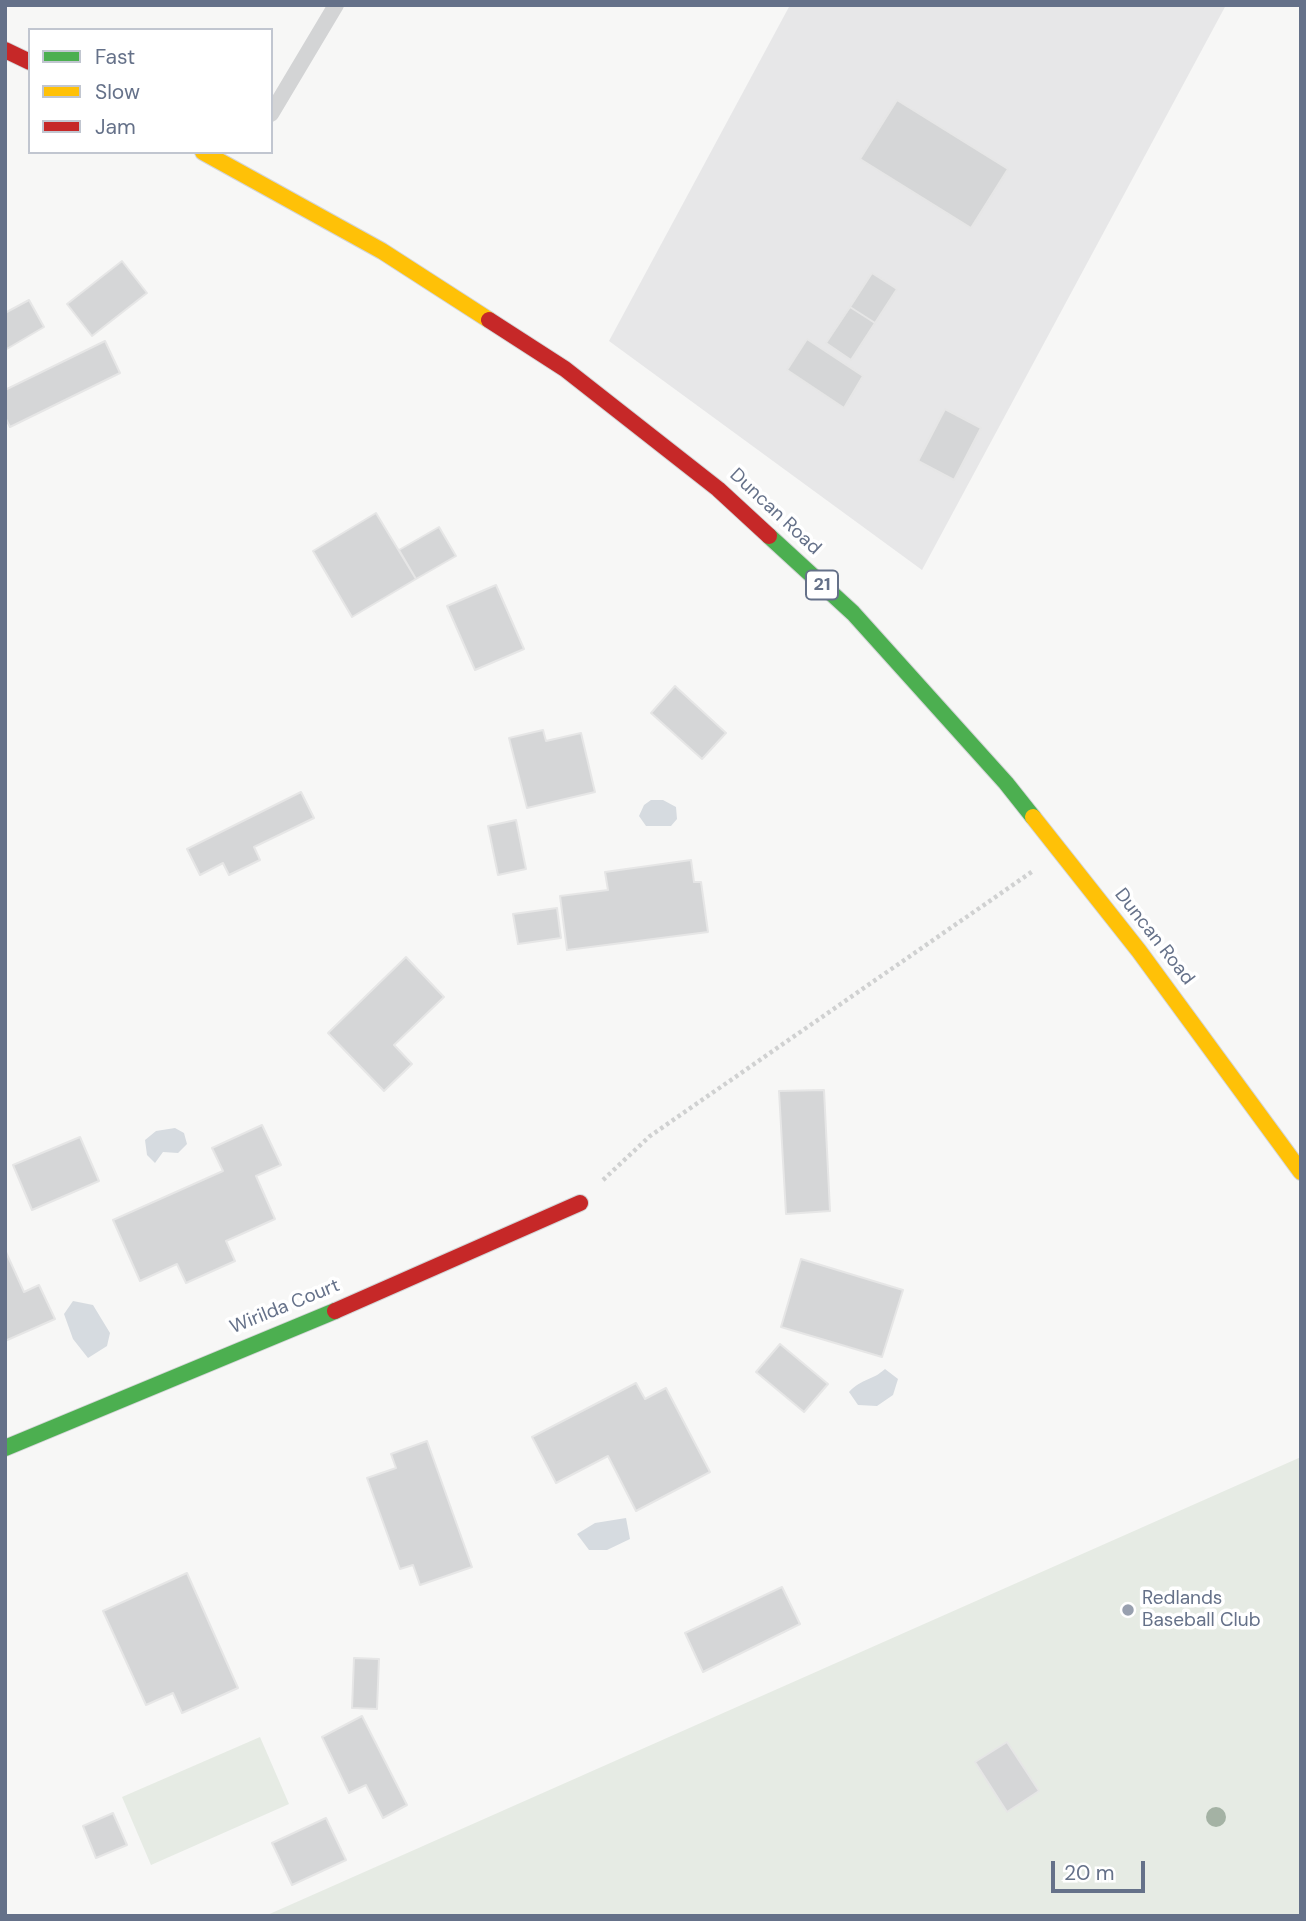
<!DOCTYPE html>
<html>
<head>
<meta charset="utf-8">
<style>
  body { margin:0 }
  #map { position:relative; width:1306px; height:1921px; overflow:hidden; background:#f7f7f6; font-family:"DM Sans",sans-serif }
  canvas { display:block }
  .frame { position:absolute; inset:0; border:7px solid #657189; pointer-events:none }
  .legend { position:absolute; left:28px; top:28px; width:245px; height:126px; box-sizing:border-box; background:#fff; border:2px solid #c1c6d0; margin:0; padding:9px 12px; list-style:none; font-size:21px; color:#657189 }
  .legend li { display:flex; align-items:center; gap:14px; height:35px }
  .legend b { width:35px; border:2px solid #c1c6d0 }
  .scale { position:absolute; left:1051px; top:1861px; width:94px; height:32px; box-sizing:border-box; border:4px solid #657189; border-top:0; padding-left:9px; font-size:21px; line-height:24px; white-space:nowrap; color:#657189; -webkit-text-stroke:5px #fff; paint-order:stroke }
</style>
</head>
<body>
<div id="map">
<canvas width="1306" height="1921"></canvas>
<div class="frame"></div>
<ul class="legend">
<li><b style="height:9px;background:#4caf50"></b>Fast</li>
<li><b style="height:9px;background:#ffc107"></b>Slow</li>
<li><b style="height:9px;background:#c62828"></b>Jam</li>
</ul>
<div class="scale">20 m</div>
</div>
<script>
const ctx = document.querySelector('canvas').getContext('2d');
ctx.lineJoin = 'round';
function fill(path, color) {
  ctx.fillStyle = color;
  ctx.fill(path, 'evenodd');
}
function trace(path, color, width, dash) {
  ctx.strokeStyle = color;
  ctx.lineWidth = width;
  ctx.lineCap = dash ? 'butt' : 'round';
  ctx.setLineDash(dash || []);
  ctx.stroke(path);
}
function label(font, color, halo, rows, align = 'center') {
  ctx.font = font + ' "DM Sans",sans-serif';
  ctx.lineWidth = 7;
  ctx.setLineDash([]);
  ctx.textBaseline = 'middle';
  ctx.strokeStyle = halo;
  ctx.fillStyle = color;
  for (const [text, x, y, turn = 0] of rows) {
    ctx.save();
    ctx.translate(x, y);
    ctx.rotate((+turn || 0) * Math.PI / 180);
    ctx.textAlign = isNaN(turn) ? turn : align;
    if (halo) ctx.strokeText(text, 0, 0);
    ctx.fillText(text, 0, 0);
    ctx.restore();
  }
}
fill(new Path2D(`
  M790,5H1226L922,570L609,341Z`), '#e7e7e8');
fill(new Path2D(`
  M1301,1457V1916H265Z
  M260,1737L289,1804L151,1865L122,1797Z`), '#e6ebe4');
fill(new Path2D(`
  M651,800H663L676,807L677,819L671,826H646L639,816L644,805Z
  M175,1128L184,1133L187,1144L178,1153L163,1152L155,1163L147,1155L145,1140L156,1131Z
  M73,1301L93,1305L110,1333L107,1346L88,1358L73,1339L64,1314Z
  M885,1369L898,1379L893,1395L877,1406L858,1405L849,1392C862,1378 872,1381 885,1369Z
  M626,1518L630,1539L607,1550H589L577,1534L595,1523Z`), '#d6dbe0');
const building = new Path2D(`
  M897,100L1008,169L971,228L860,159Z
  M122,261L147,293L92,336L67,304Z
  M872,273L897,289L875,323L850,307Z
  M29,300L44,327L5,350V313Z
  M850,307L875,323L851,360L826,343Z
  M807,339L863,376L844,408L787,370Z
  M105,341L120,373L10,427L5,417V390Z
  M945,409L981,428L954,480L918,461Z
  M376,513L416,579L352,617L313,551Z
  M439,527L456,556L416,579L399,550Z
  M496,585L524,649L475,670L447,606Z
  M675,686L726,733L702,759L651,713Z
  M543,730L546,741L581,733L595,792L527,808L509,738Z
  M301,792L314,818L254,847L260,860L229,875L223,863L200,875L187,849Z
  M516,820L526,869L498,875L488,826Z
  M691,860L694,882H701L708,932L567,950L560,896L608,890L605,872Z
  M557,908L561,938L518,944L513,914Z
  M406,957L444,997L394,1045L412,1064L384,1091L328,1033Z
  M824,1090L830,1211L786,1214L779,1091Z
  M262,1125L281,1165L256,1176L275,1219L226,1241L235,1261L186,1283L177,1264L140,1281L113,1220L223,1171L212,1148Z
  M80,1137L99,1181L32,1210L13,1165Z
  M5,1250L24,1292L39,1285L55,1319L5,1341Z
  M801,1259L903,1290L882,1357L781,1327Z
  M780,1344L828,1384L804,1412L756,1372Z
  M636,1383L645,1399L666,1388L710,1472L636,1511L608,1456L556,1483L532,1437Z
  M427,1441L472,1567L420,1585L413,1565L400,1569L367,1478L396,1468L391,1454Z
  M187,1573L238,1688L182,1713L173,1693L146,1705L103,1611Z
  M782,1587L800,1624L703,1672L685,1633Z
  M354,1658L379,1659L377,1709L352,1708Z
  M362,1716L407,1805L383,1818L366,1785L349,1793L322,1737Z
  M1007,1742L1039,1791L1007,1812L975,1762Z
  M113,1813L127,1845L96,1858L83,1826Z
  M326,1818L346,1860L292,1885L272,1843Z`);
fill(building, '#d5d6d7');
trace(building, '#e6e6e6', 2);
const fast = new Path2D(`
  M769,536L853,613L1006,783L1033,817
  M5,1448L335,1311`);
const slow = new Path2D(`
  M203,152L382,251L489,320
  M1033,817L1139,951L1301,1172`);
const jam = new Path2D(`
  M5,50L30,62
  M489,320L565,369L718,489L769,536
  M335,1311L580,1203`);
trace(fast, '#d3d5d7', 18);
trace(slow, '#d3d5d7', 18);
trace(jam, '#d3d5d7', 18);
trace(new Path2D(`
  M603,1180L650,1136L1033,871`), '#d0d1d1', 4.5, [3.5, 3.5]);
trace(new Path2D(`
  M271,114L336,5`), '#d3d4d5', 16);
trace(fast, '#4caf50', 16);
trace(slow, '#ffc107', 16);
trace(jam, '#c62828', 16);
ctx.fillStyle = '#a4b2a4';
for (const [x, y] of [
  [1216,1817]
]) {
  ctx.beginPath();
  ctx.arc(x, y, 10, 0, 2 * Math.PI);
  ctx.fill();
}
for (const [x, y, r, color] of [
  [1128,1610,7,"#98a0af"]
]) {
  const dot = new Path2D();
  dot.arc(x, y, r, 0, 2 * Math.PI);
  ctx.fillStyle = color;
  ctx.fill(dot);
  trace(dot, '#fff', 2.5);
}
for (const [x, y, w] of [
  [822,585,32]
]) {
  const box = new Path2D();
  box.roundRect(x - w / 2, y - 14.5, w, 29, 5);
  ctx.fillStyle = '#fff';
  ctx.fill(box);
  trace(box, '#657189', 2);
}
label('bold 18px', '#657189', null, [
  ["21",822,585]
]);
label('19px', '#657189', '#fff', [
  ["Duncan Road",775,512,43],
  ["Duncan Road",1154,937,52],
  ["Wirilda Court",285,1307,-22]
]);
label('19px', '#657189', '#fff', [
  ["Redlands",1142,1599],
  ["Baseball Club",1142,1621]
], 'left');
</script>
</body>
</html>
